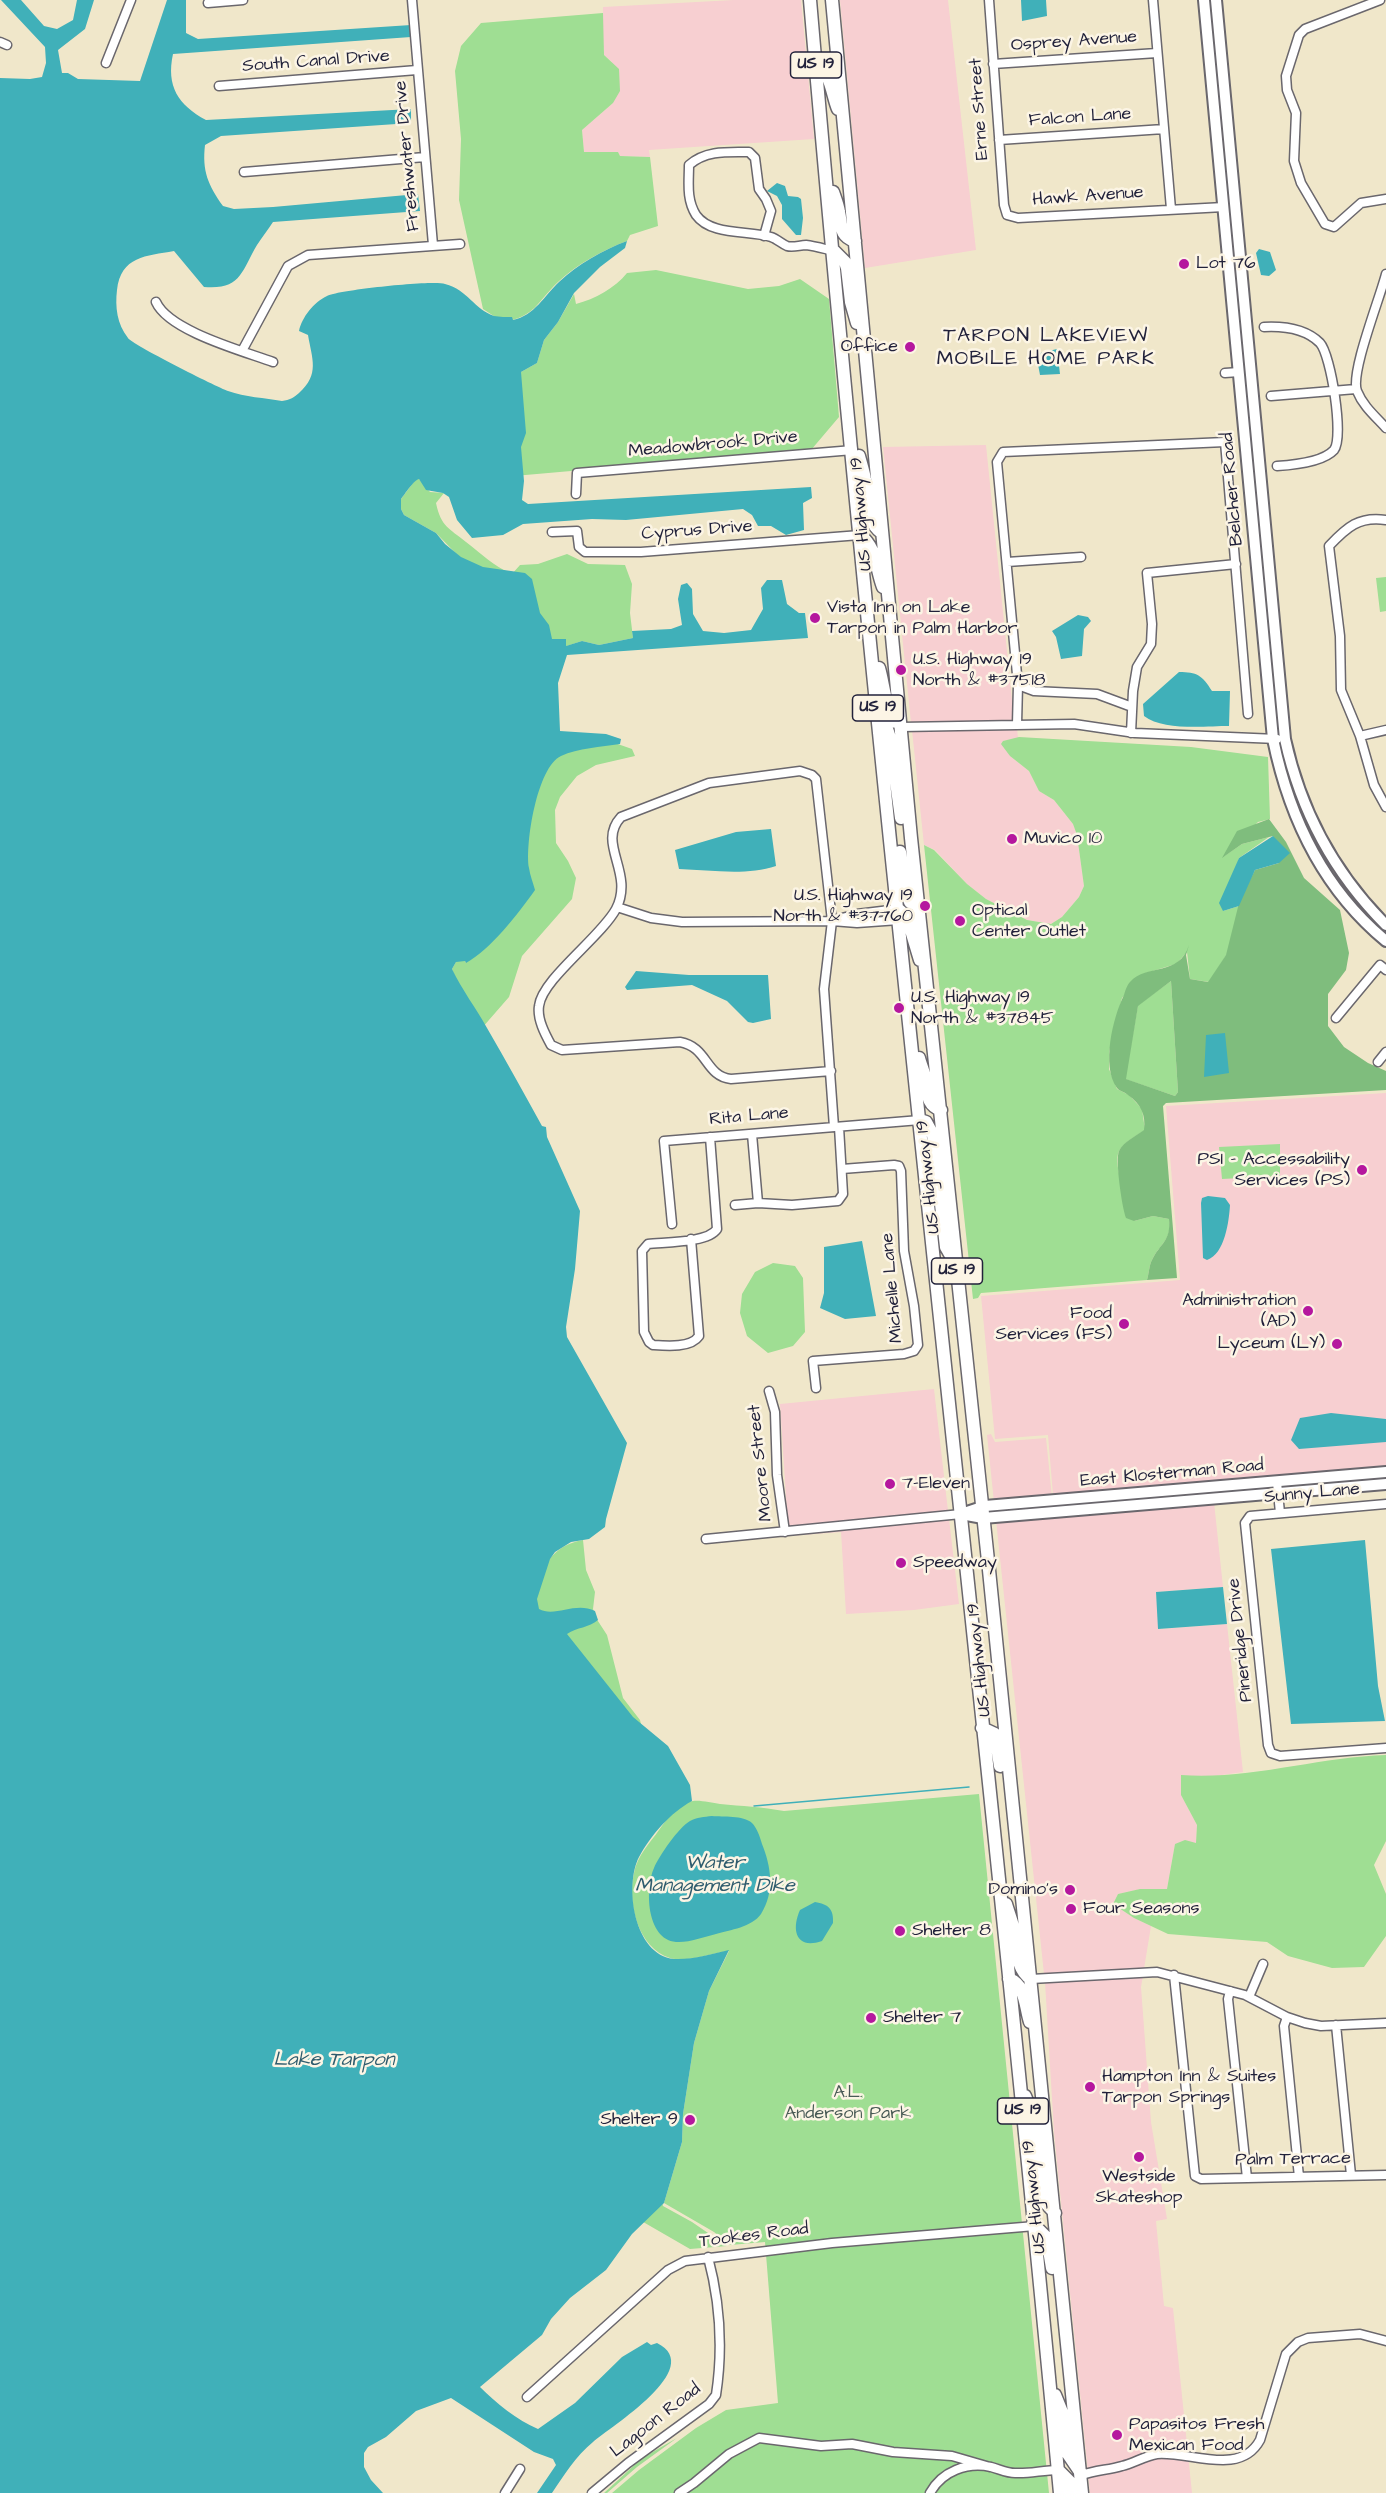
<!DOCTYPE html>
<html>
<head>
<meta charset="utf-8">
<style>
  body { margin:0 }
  canvas { display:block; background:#f0e7ca }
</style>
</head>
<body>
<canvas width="1386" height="2493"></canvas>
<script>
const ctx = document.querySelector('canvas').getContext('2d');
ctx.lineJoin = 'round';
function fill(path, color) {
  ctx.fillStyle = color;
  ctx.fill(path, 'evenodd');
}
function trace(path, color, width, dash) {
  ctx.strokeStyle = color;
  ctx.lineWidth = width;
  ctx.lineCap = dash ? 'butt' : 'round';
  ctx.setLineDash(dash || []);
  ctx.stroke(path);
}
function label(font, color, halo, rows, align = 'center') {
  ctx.font = font + ' "Architects Daughter",sans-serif';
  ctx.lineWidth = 5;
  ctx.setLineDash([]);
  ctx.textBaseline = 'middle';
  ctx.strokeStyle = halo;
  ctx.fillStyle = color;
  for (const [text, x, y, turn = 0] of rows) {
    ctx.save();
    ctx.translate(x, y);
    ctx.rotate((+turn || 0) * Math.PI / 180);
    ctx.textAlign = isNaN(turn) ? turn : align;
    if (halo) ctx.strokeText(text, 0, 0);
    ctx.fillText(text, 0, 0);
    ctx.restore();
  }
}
fill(new Path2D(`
  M734,0H801L814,139L649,150L650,157L620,156L618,152H584L582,130L613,103L612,62L604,55L603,45V7Z
  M840,0H948L976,250L865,268Z
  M986,445L1014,720L911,723L883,447Z
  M1017,728L1018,738L1003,741L1010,756L1029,771L1039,791L1054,800L1073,824L1077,835L1084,886L1079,897L1062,917L1051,924L1027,920L986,899L967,884L935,850L924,845L912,730Z
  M1386,1093V1466L1053,1495L1048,1435L995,1439L981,1296L1180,1280L1166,1106Z
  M934,1389L948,1511L788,1528L780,1404Z
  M991,1434L995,1442L1046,1438L1052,1497L994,1502L987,1435Z
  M1214,1502L1223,1587L1156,1592L1159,1629L1227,1624L1243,1772L1208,1777L1182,1776L1181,1795L1197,1825L1196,1844H1175L1167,1889H1141L1118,1894L1113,1904L1134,1918L1151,1926L1144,1969L1044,1974L996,1520Z
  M949,1519L959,1604L914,1610L846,1614L841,1532L789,1536Z
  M1143,1976L1141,1987L1151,2122L1167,2219L1156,2221L1164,2306L1173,2308L1192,2493H1090L1054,2132L1045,1982Z`), '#f7cfd1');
fill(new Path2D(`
  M603,13L604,55L619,69L620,91L613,103L582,130L584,152H618L620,156L650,157L658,226L630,235L627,241C603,250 577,264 558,282C536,303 536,316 503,322L483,309L459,200L461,139L455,71L461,46L481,23Z
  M656,270L748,289L779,286L800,279L829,299L839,417L811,450L514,476L521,372L537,363L544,340L558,322L574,294L576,304C595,299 615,288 627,273Z
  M416,479H419L430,492L444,493L436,503C441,527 449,528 466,542C482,554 493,566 512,574L520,565L538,564L567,554L588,564L625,565L632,584L630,613L633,638L599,645L582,641L551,651L436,533L404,515L401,509V499Z
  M1386,577V611L1380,612L1376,578Z
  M1019,737L1191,747L1268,757L1270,819L1258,822L1223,857L1242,844L1269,837L1239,858L1223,911L1239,906L1227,954L1209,982L1190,979L1187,952L1176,964L1146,973L1122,998L1109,1052V1069L1117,1089L1129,1095L1142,1109L1145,1130C1136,1136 1124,1142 1119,1151C1112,1165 1129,1206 1134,1221L1153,1216L1169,1219C1172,1241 1160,1243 1152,1260C1149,1265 1149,1274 1147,1280L981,1293L978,1298L973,1299L924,845L934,850L967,884L986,899L1027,920L1051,924L1062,917L1079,897L1084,886L1077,835L1073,824L1054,800L1039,791L1029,771L1010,756L1001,744L1003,741Z
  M612,742L632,749L635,756L596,765L577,776L560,797L555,810L556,843L568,861L576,878L572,899L522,956L509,997L482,1028L464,1001L452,969L461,953H465V963L518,864L540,753Z
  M1171,981L1178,1092L1175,1096L1125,1079L1138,1005Z
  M1280,1144V1176L1222,1179L1219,1147Z
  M773,1263L795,1266L803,1278L805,1332L793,1346L768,1353L747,1336L740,1313L742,1294L755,1272Z
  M583,1540L586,1570L595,1592L593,1609L596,1618L607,1635L623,1698L640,1720L645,1740L538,1614L532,1583C548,1561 555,1545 583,1540Z
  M1386,1755V1841L1374,1865L1386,1894V1936L1364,1967L1332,1968L1288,1956L1267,1942L1168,1934L1134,1918L1113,1904L1118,1894L1140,1889H1167L1175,1844L1185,1840L1196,1843L1197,1825L1181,1795V1775C1250,1780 1318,1757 1386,1755Z
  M979,1794L1049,2493H612L639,2470L696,2428L726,2410L778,2403L765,2242L730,2245L714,2232L664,2203L682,2142L683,2114L694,2043L709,1991L729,1951C711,1953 688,1963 670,1958C638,1948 627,1903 634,1873C637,1856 650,1843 659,1830C667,1819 678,1803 693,1801C701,1800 712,1803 720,1804C742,1806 762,1807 784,1811Z
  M662,2202L663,2206L692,2222L727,2246L690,2249L638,2219Z
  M677,2438L637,2467L607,2493H604L642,2458Z`), '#9fde93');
fill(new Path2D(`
  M1269,819L1286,842L1304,878L1340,910L1349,953L1346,970L1328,994V1026L1344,1047L1368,1063L1386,1071V1090L1166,1103L1163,1106L1177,1278L1147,1280C1149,1274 1149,1265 1152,1260C1160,1243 1171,1242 1169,1219L1153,1216L1134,1221L1126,1218C1122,1207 1115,1160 1119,1151C1123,1142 1136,1136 1144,1130C1146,1115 1141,1104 1128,1095C1125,1092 1119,1091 1117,1088C1101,1066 1113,1017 1124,995C1125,991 1127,985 1130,982C1147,963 1179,977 1189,945L1186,955L1190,979L1208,982L1226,955L1240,899L1255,870L1279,863L1273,836L1242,844L1222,858L1237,831ZM1171,981L1178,1092L1175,1096L1126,1079L1138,1006Z`), '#7fbd7d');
fill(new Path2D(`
  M1,0H21L44,26L57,29L73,20L77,0H94L85,29L58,50L62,73H68L78,79L140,81L167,0H186V33L198,39L411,25V37L173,54C166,86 178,105 206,120L411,109V123L221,136L205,145C202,171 208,185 223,206L234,209L273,207L418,194L420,211L273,222C268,230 262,237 257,245C241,272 241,290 204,287L174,251C146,256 121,256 117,290C115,307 117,324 128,338C131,344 217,387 228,391C245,397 265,398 282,401C290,400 293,398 299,393C320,374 312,359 308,335L299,331C302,317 314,302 327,296C339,290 433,280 445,284C468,290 474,309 494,316C499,317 507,317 512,317L513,320C534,316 545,295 559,282C578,264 603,250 627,241L625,248L600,267L574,293L558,322L544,340L537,363L521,372L526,433L521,447L524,481L522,500L528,504L811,487L812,498L803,503L804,530L786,535L771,526H758L752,515L743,509L626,520L592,519L523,524L503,535L472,538L457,520L449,497L443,493L426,490L419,479C414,480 405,494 401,499V509L404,515L436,533L445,544L461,557L483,567L525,573L532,579L540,613L549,625L552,639H566V646L582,641L599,645L633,638L632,631L671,629L682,625L678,599L681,585L687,583L692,589L693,614L703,631L724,633L751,630L763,609L761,588L767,580H782L787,604L799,613H805L808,638L567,655L558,683L560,731L606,734L621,739L620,744C601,747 578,748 561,756C537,767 525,844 529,868C530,875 533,883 535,890C518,914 490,950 466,963L465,961L456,962L452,969C462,990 476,1008 487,1028C506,1061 524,1093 542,1126L546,1127L547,1137L580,1211L575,1269L566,1327L567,1337L627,1443L606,1519L605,1527L589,1539L571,1542L555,1552L550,1559L537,1599L539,1609C555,1618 575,1601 595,1611L598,1620C589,1628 577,1627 567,1634L633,1717L668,1746L690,1785L692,1801C670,1813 651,1835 639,1857C624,1886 634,1955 674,1959C692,1960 711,1954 729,1950L709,1991L694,2043L683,2114L682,2142L664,2203L632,2234L606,2270L570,2298L551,2319L542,2335L480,2387C496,2403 517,2420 538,2429L575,2403L622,2357L647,2342L651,2345L657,2343C707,2368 610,2427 593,2442C576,2456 564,2475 552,2493H537L556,2465L553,2459L534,2452L451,2398L416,2411L386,2437L368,2447L364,2453V2467L371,2480L383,2493H0V78L30,79L42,77L46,63L45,47Z
  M1021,0H1046L1047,16L1022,21Z
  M777,183L785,186L788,196L798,197L801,199L803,218L801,235H796L782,219V205L777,196L767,191Z
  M1259,249L1270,252L1276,270L1269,276L1261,275L1256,253Z
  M1057,349L1060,374L1040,375L1036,354Z
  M1078,615L1088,617L1091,621L1084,629L1082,656L1061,659L1056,637L1052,631Z
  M1179,672C1197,672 1202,675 1212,691H1230L1229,726C1205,726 1163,731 1144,716L1143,704Z
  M771,829L776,866C746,876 710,870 679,869L675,850L736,832Z
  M1273,836L1290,853L1279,863L1255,870L1239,906L1223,911L1219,903L1239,858Z
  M636,971L689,975H768L771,1019L753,1023L748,1022L727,1001L692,985L627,990L625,987Z
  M1225,1033L1229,1073L1204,1077L1206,1035Z
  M1208,1196L1225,1198L1230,1205C1229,1221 1225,1254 1207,1260L1203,1258L1201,1203L1202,1198Z
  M862,1241L876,1316L845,1319L820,1308L824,1293V1247Z
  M1331,1413L1386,1419V1442L1299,1449L1291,1440L1300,1418Z
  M1365,1540L1378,1686L1385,1721L1291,1724L1271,1549Z
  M1223,1587L1227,1624L1158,1629L1156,1592Z
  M712,1816C723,1817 743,1815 752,1823C757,1828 760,1837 762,1844C771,1866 775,1892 761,1914C752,1927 730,1930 716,1934C703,1937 689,1943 676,1942C646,1939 645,1888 654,1868C659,1856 679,1827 690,1821C697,1817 704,1817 712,1816Z
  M815,1902C828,1904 834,1909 833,1923L822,1941C796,1950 791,1930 800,1910Z`), '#40b0b9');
trace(new Path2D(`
  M754,1806L969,1787`), '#40b0b9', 1.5);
const minor = new Path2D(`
  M412,0L433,245
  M989,0L1004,205L1007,215L1018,218L1224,207
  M1153,0L1171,209
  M1380,0L1305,29L1299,35L1286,76L1287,90L1296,113L1294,161L1301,183L1325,224L1334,227L1361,203L1386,199
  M208,3L243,0
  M0,42L7,45
  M106,63L131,0
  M993,64L1157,53
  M219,86L417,70
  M999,140L1164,129
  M244,172L425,157
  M764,236L771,211L766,199L759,189L755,158L749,152C728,152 706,150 689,165C689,182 686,199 696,215C711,236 748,230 771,237C777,239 782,244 787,246C793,248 800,245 806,245C815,246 825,249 834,251
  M1386,274C1380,298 1350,373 1357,391C1363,406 1375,416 1386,428
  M156,302C169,331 243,351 273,362
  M1264,327C1284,326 1305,328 1320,343C1331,355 1344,437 1334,450C1323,462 1293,465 1277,466
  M242,351L288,266L308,255L460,244
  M1225,373L1239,372
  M1271,396L1356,389
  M576,494L577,473L853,450
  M1386,520C1359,516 1347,527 1329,546L1340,636L1341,690L1360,736L1374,785L1386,807
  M552,532L577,531L579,547L585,552H641L860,535
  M1007,562L1081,557
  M1018,685L1034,691L1097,694L1132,707
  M1017,724L1018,685L997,462L1003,452L1225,442L1248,714
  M901,727L1074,724L1135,733L1277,739
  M1131,733L1133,691L1137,667L1151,644L1152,624L1147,573L1236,564
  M1360,736L1386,730
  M617,907L651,918L682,922L832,921L857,923L899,920
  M838,919L857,914L898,909
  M1336,1018L1380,965L1386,970
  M1378,1062L1386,1052
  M831,1071L731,1079C705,1076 708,1047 680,1042L562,1050L551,1045C545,1034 537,1019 539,1006C542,979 601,937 616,909C635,872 596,844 621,817L709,783L800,771L812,775L816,779L832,921L824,989L834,1127
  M752,1134L758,1203
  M735,1205L758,1203L792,1205L838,1201L843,1194L839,1127
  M672,1224L664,1141L920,1120
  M691,1239L699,1336C691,1348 667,1346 653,1345L649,1342L644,1332L642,1251L648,1244C665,1242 708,1243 717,1229L710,1137
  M816,1388L813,1361L904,1354L914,1351L918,1345L914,1306L904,1251L901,1171L899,1166L894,1165L842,1169
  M769,1391L775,1412L777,1475L785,1532
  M1277,1482L1280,1513
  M1386,1504L1250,1516L1245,1523L1268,1745L1271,1753L1280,1756L1386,1748
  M706,1539L961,1514
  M1174,1975L1195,2176L1201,2179L1386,2175
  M1031,1979L1157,1972L1245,1995L1287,2017L1305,2023L1321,2026L1386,2023
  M1230,1991L1228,1999L1247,2178
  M1249,1997L1263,1964
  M1287,2017L1284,2026L1299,2177
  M1336,2025L1351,2175
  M527,2397L668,2270L685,2261L832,2243L1035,2226
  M1082,2475C1095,2470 1109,2470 1122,2466C1134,2463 1145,2456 1157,2454C1190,2451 1240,2477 1260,2440L1286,2354L1298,2342L1308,2338L1360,2334L1386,2341
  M505,2493L520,2469
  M592,2493L628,2463L709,2404L716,2395C723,2349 720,2302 708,2257
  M679,2493L694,2483L729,2454L759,2438L821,2446L852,2444L893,2452L952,2456L990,2467
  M930,2493C942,2471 967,2462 991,2467C999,2469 1007,2473 1015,2473C1029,2474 1043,2470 1058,2470`);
const major = new Path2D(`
  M1204,0L1273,739C1289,817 1323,889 1386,941
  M1216,0L1285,739C1301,812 1334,873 1386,925
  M961,1514L985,1506L1386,1472
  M961,1514L983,1518L1386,1484`);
const highway = new Path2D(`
  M810,0C881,832 982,1661 1060,2493
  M832,0L911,838L989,1570L1082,2493
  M816,65C831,71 832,95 838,109
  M833,192C835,198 838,205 839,212C842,225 839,236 855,241
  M834,251L845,262L847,268L851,302L857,323
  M859,456C861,464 864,472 865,480C869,499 865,521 882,533
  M860,535C877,548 876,569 883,587
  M879,668C884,685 885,709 896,722
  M882,714L890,738L901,818
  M900,852L908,897L910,902L919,906
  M898,909L907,917L920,960
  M919,1058C921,1066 925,1074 926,1082C928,1095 927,1105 941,1110
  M920,1120L926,1122L933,1135L946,1247L954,1261
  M982,1728L995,1734L1000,1766
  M1006,1904C1008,1911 1011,1919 1013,1926C1018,1944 1014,1968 1031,1979
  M1009,1979C1026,1985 1025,2007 1030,2022
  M1025,2096L1032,2113L1043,2200L1055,2213
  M1035,2226L1047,2238L1052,2268
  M1055,2395L1064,2417L1068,2454L1081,2473
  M1058,2470L1070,2482L1072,2493`);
trace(minor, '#6a676d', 11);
trace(major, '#6a676d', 14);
trace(highway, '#6a676d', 15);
trace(minor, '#fff', 8);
trace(major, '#fff', 10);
trace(highway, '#fff', 12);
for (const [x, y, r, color] of [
  [1184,264,6,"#b5179e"],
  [910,347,6,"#b5179e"],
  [815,618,6,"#b5179e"],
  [901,670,6,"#b5179e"],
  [1012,839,6,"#b5179e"],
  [925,906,6,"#b5179e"],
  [960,921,6,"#b5179e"],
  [899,1008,6,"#b5179e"],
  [1362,1170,6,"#b5179e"],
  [1308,1311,6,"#b5179e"],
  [1124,1324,6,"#b5179e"],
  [1337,1344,6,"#b5179e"],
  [890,1484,6,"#b5179e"],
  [901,1563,6,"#b5179e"],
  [1070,1890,6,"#b5179e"],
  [1071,1909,6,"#b5179e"],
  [900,1931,6,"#b5179e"],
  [871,2018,6,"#b5179e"],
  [1090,2087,6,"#b5179e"],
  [690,2120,6,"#b5179e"],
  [1139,2157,6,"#b5179e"],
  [1117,2435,6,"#b5179e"]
]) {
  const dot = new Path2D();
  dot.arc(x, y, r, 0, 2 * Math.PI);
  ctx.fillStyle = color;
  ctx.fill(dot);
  trace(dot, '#fcf5e5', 2);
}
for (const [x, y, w] of [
  [816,65,51],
  [878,708,51],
  [957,1271,51],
  [1023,2111,51]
]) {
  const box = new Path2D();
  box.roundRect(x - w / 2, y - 13, w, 26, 4.5);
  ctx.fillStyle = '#fcf5e5';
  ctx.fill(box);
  trace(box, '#22223b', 1.5);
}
label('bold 16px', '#22223b', null, [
  ["US 19",816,65],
  ["US 19",878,708],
  ["US 19",957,1271],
  ["US 19",1023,2111]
]);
label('18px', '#22223b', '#fcf5e5', [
  ["Osprey Avenue",1074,42,-4],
  ["South Canal Drive",316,62,-4],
  ["Erne Street",980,109,-94],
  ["Falcon Lane",1080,118,-4],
  ["Freshwater Drive",408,156,-95],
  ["Hawk Avenue",1088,197,-4],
  ["Meadowbrook Drive",713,445,-5],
  ["Belcher Road",1233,489,-95],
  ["US Highway 19",862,514,-95],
  ["Cyprus Drive",697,531,-4],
  ["Rita Lane",749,1117,-5],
  ["US Highway 19",929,1177,-96],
  ["Michelle Lane",893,1288,-95],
  ["Moore Street",761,1463,-96],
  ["East Klosterman Road",1172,1474,-5],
  ["Sunny Lane",1312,1494,-5],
  ["Pineridge Drive",1241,1640,-96],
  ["US Highway 19",980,1660,-96],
  ["Palm Terrace",1293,2160,-1],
  ["US Highway 19",1035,2197,-96],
  ["Tookes Road",754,2236,-7],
  ["Lagoon Road",656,2421,-38]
]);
label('18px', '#22223b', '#fcf5e5', [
  ["Lot 76",1196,264],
  ["Office",898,347,"right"],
  ["Vista Inn on Lake",827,608],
  ["Tarpon in Palm Harbor",827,629],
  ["U.S. Highway 19",913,660],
  ["North & #37518",913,681],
  ["Muvico 10",1024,839],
  ["U.S. Highway 19",913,896,"right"],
  ["North & #37760",913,917,"right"],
  ["Optical",972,911],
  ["Center Outlet",972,932],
  ["U.S. Highway 19",911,998],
  ["North & #37845",911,1019],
  ["PSI - Accessability",1350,1160,"right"],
  ["Services (PS)",1350,1181,"right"],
  ["Administration",1296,1301,"right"],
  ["(AD)",1296,1322,"right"],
  ["Food",1112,1314,"right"],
  ["Services (FS)",1112,1335,"right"],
  ["Lyceum (LY)",1325,1344,"right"],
  ["7-Eleven",902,1484],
  ["Speedway",913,1563],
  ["Domino's",1058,1890,"right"],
  ["Four Seasons",1083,1909],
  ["Shelter 8",912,1931],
  ["Shelter 7",883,2018],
  ["Hampton Inn & Suites",1102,2077],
  ["Tarpon Springs",1102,2098],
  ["Shelter 9",678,2120,"right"],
  ["Westside",1139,2177,"center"],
  ["Skateshop",1139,2198,"center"],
  ["Papasitos Fresh",1129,2425],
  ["Mexican Food",1129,2446]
], 'left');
label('18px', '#485a55', '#fcf5e5', [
  ["A.L.",848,2093],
  ["Anderson Park",848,2114]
]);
ctx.letterSpacing = '1.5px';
label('20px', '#22223b', '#fcf5e5', [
  ["TARPON LAKEVIEW",1046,337],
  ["MOBILE HOME PARK",1046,360]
]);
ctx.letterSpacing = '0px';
label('italic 20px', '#2e5b6d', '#fcf5e5', [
  ["Water",715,1864],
  ["Management Dike",715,1887],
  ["Lake Tarpon",334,2061]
]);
</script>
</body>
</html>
